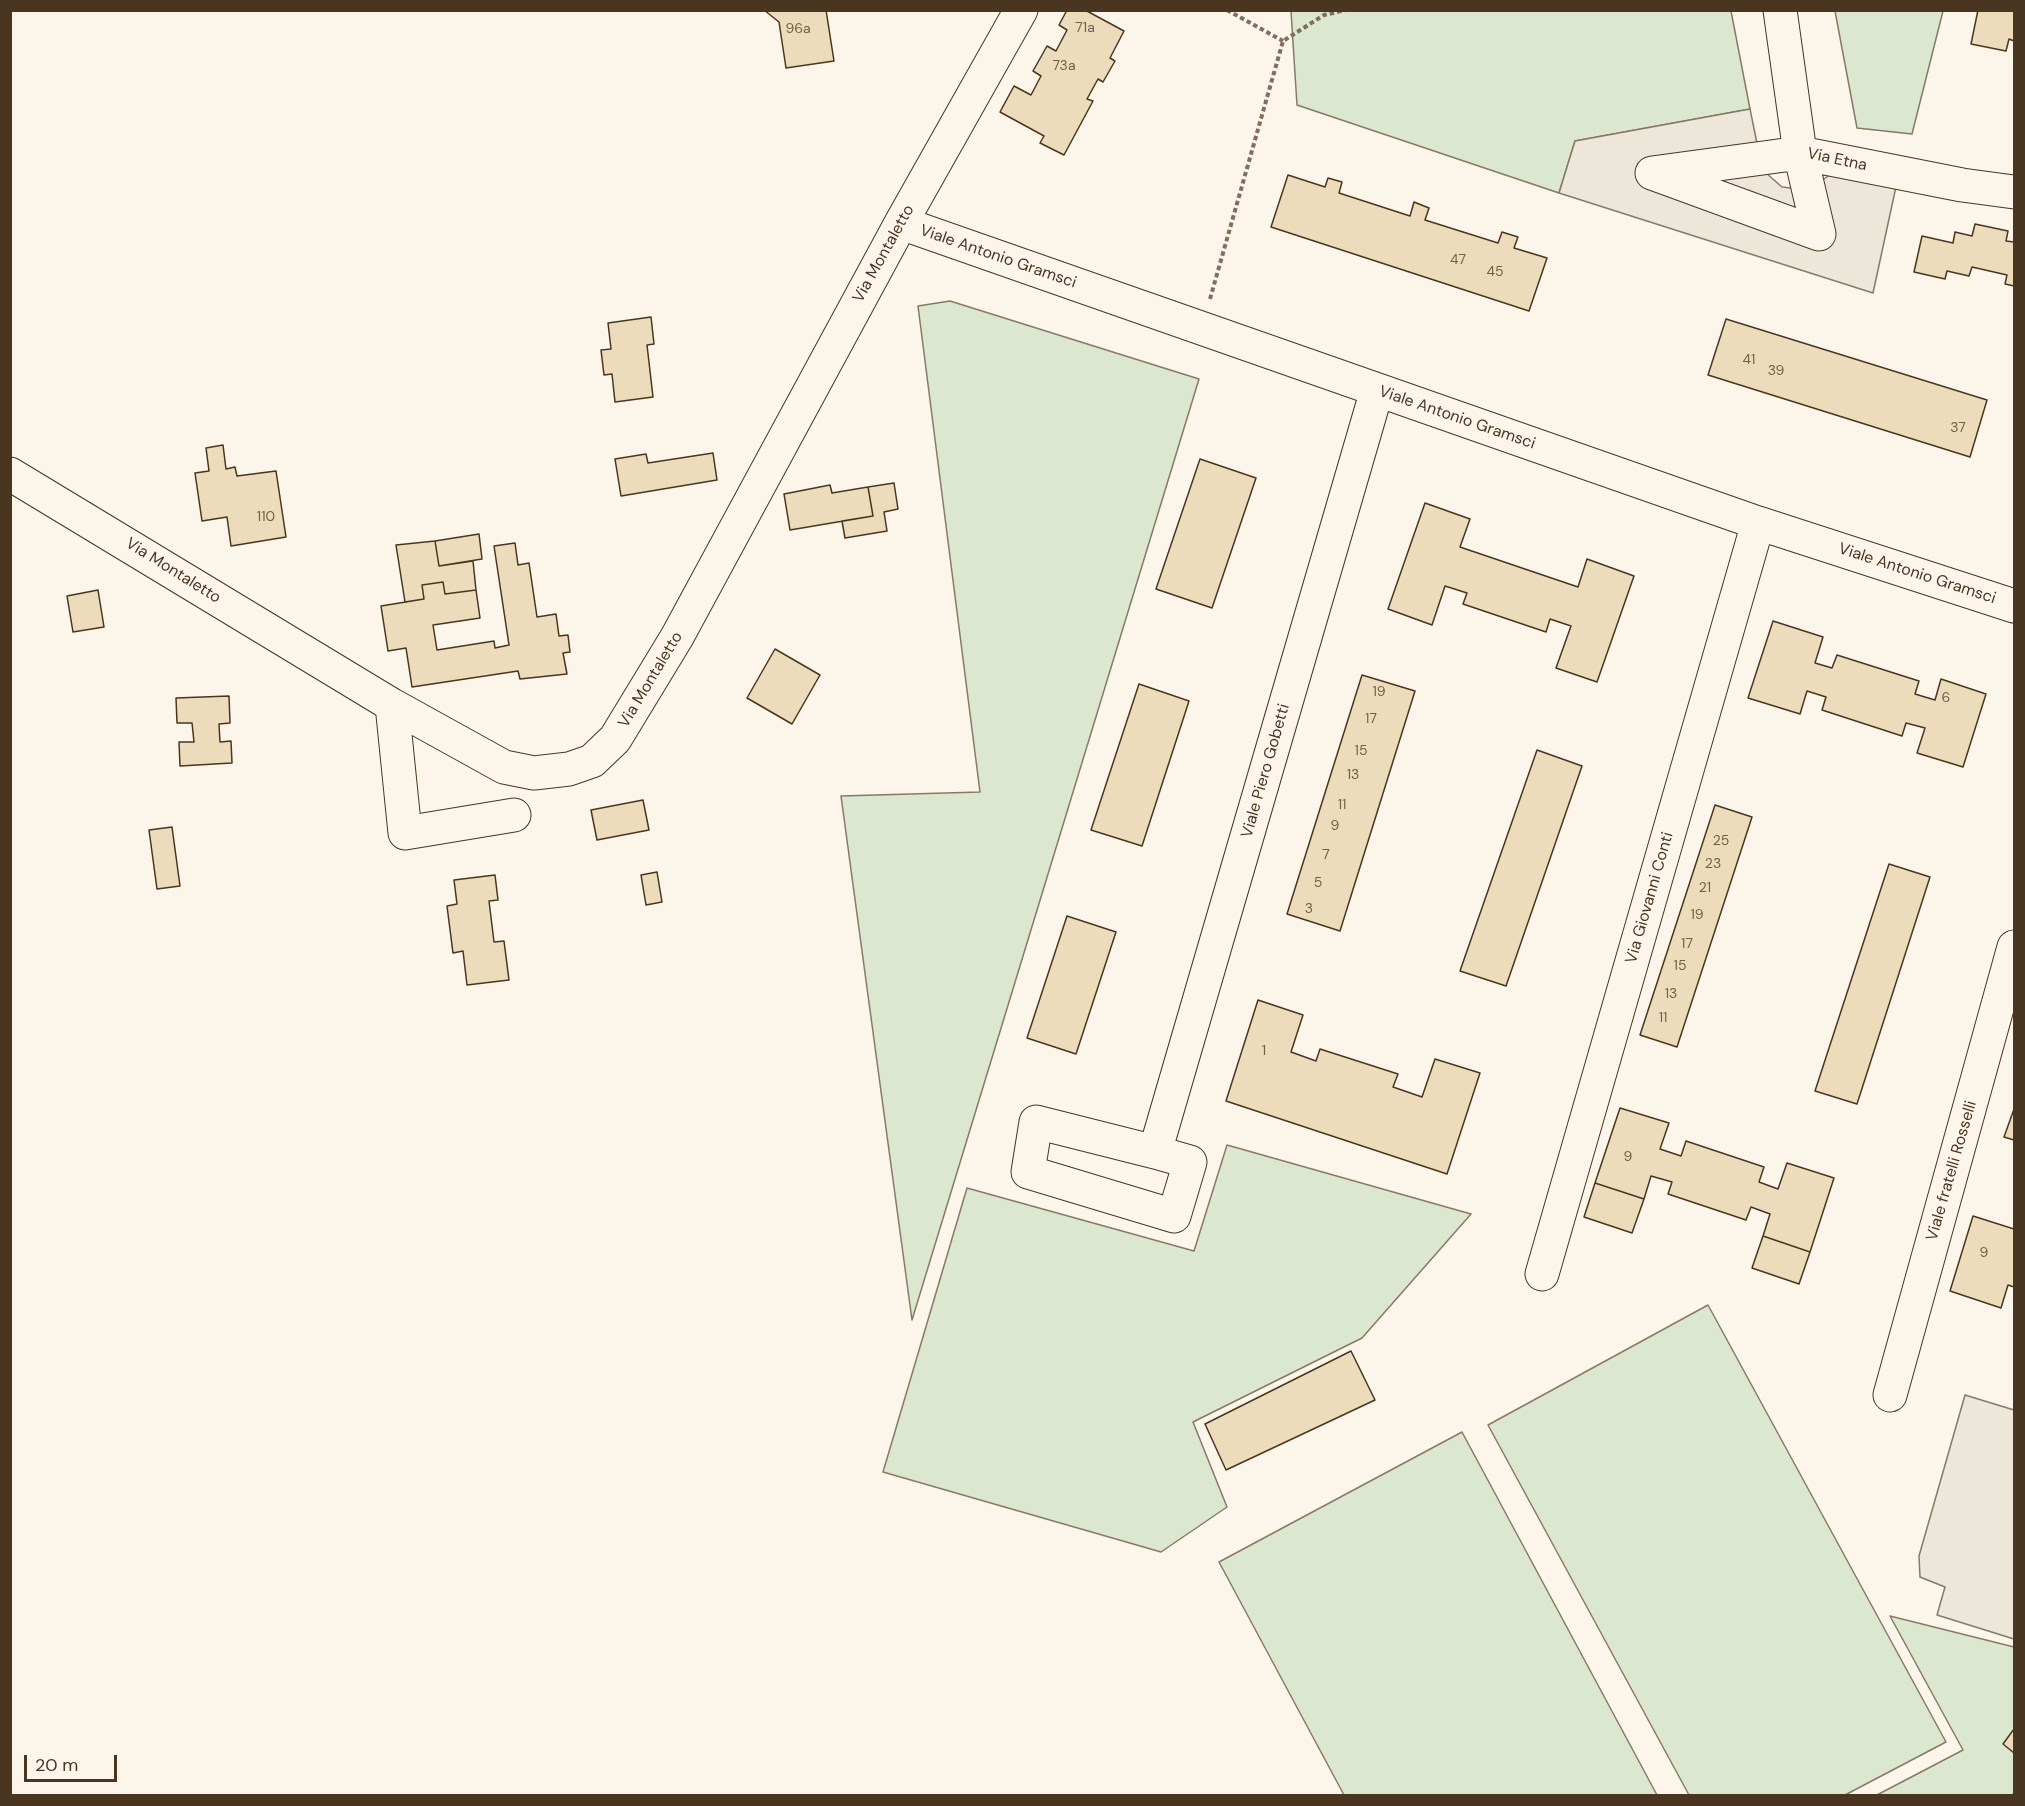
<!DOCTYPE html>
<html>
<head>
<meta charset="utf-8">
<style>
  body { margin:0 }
  #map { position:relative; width:2025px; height:1806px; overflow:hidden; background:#fbf6e9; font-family:"DM Sans",sans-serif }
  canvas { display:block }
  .frame { position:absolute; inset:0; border:12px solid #4a3520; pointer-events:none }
  .scale { position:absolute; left:24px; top:1755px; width:93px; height:27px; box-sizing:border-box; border:3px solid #4a3520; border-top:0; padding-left:8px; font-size:18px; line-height:21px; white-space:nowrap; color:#4a3520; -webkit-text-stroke:4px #fbf6e9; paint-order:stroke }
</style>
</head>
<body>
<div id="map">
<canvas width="2025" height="1806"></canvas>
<div class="frame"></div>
<div class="scale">20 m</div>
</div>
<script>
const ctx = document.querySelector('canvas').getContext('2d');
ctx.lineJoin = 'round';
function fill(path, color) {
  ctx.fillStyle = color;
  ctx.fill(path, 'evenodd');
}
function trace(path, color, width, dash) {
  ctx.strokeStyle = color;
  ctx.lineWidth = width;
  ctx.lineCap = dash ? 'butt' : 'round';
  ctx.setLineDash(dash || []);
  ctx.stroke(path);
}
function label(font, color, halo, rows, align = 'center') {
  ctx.font = font + ' "DM Sans",sans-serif';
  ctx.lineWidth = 4.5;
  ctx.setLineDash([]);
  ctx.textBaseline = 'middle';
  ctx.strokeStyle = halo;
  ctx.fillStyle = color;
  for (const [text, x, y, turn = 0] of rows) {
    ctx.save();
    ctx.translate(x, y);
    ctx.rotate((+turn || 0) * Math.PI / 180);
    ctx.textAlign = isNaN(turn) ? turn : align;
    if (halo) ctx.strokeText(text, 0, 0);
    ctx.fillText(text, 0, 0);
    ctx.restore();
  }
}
const green = new Path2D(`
  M1291,11H1731L1750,109L1575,141L1559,193L1297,105Z
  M1835,11H1943L1912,134L1857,128Z
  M950,301L1199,379L912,1320L841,796L980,792L918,306Z
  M1227,1145L1471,1214L1362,1338L1193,1422L1227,1507L1161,1552L883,1472L967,1188L1194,1251Z
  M1708,1305L1946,1742L1845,1795H1689L1488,1425Z
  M1462,1432L1657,1795H1344L1219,1562Z
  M1890,1616L2014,1647V1793L2012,1795L1875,1796L1963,1750Z`);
fill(green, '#dce7d0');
trace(green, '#887966', 1.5);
const parking = new Path2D(`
  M1750,109L1760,158L1766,173L1782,187L1809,190L1836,170L1897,182L1873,293L1559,193L1575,141Z
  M1965,1395L2014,1410V1639L1937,1615L1945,1587L1920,1577L1919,1556Z`);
fill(parking, '#ede7d9');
trace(parking, '#887966', 1.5);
const building = new Path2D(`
  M764,10H826L834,61L786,68L779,22Z
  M1067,10H1085L1124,31L1110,58L1115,61L1103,82L1098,79L1087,99L1093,101L1064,155L1040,143L1044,136L1000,112L1014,86L1031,95L1041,76L1033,71L1047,46L1056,51L1067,30L1059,25Z
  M1978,10H2014V41L2009,39L2006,51L1971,44Z
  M1288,175L1325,187L1328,178L1342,182L1339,193L1410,216L1414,202L1429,208L1425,220L1498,243L1502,232L1518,237L1514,248L1547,258L1529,311L1271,227Z
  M1975,224L2008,231L2006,241L2014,242V286L2005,284L2007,275L1972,267L1969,276L1947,271L1945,279L1914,272L1922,236L1953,243L1955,232L1972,236Z
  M651,317L654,344L647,345L653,397L615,402L612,374L604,375L601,350L611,349L608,323Z
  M1726,319L1987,400L1970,457L1708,375Z
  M223,445L226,469L235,467L237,476L276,471L286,537L231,546L227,517L202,521L195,473L209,471L206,448Z
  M713,453L717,480L621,496L615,459L646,454L648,463Z
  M1200,459L1256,478L1212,608L1156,589Z
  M894,483L898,509L884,512L887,531L845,538L842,521L873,516L868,487Z
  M830,485L832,493L868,487L873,516L790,530L784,494Z
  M1425,503L1470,519L1460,547L1578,587L1587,559L1634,576L1597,682L1556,668L1571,626L1550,619L1546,632L1463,604L1467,593L1445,586L1432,625L1388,609Z
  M479,534L482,559L439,566L435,541Z
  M435,541L439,566L473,561L476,590L445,594L443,582L422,585L424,599L405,602L396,545Z
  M515,543L518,565L529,563L537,617L556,614L559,636L568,635L570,652L563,653L567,674L520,679L518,671L412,687L406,648L388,651L381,606L424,599L422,585L443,582L445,594L476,590L480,618L433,625L437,650L494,641L495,648L509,645L494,546Z
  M98,590L104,627L73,632L67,596Z
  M1773,621L1823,637L1815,663L1832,668L1837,655L1919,681L1915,694L1935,700L1941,679L1986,694L1963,767L1917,753L1925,728L1906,723L1902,736L1822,710L1826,697L1807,691L1800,714L1748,698Z
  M775,649L820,675L792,724L747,698Z
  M1362,675L1415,691L1340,931L1287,914Z
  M1139,684L1189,701L1142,846L1091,830Z
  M229,696L230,723L219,724L220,742L231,741L232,763L180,766L179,742H194L192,723H177L176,698Z
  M1537,750L1582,766L1506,986L1460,971Z
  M643,800L649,830L597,840L591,810Z
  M1715,805L1752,817L1677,1047L1640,1035Z
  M172,827L180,886L157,889L149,830Z
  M1889,864L1930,877L1857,1104L1815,1091Z
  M657,872L662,902L646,905L641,875Z
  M495,875L498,900L489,901L494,942L504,941L509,980L467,985L463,951L453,953L447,906L457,904L454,880Z
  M1067,916L1116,932L1076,1054L1027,1038Z
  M1258,1000L1303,1015L1291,1052L1316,1061L1320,1049L1398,1074L1393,1087L1422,1097L1435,1059L1480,1073L1447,1174L1226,1101Z
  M1620,1108L1669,1123L1660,1149L1681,1156L1686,1141L1764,1167L1759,1182L1778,1189L1787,1163L1834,1178L1810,1252L1763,1236L1770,1214L1751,1207L1746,1220L1668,1194L1672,1182L1651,1176L1644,1199L1595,1183Z
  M2014,1109V1140L2004,1137Z
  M1595,1183L1644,1199L1632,1233L1584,1217Z
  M1973,1216L2014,1229V1287L2008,1285L2001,1308L1950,1291Z
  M1763,1236L1810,1252L1799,1284L1752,1268Z
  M1351,1351L1375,1400L1226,1470L1205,1424Z
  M2014,1729V1753L2003,1744Z`);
fill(building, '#ecdcbc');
trace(building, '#4a3520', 1.5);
const minor = new Path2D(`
  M1780,10L1800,153L1962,185L2014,192
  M1800,153L1819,234L1652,173Z
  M901,223L1758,523L2014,606
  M10,474L392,705L504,767L534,773L569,769L592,761L615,739L677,637L901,223L1021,10
  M392,705L405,833L514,815
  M1155,1152L1036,1122L1028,1172L1174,1216L1190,1162L1155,1152L1377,390
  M1542,1274L1758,523
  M1890,1395L2014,947`);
trace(minor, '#4a3520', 35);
trace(new Path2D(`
  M1227,10L1283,41
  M1210,299L1283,41L1324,15L1346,10`), '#7f6f5c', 4, [4.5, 3]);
trace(minor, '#fbf6e9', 33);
label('14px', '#725f47', null, [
  ["71a",1085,28],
  ["96a",798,29],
  ["73a",1064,66],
  ["47",1458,260],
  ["45",1495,272],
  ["41",1749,360],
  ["39",1776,371],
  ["37",1958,428],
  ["110",266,517],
  ["19",1379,692],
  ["6",1946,698],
  ["17",1371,719],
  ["15",1361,751],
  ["13",1353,775],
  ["11",1342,805],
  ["9",1335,826],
  ["25",1721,841],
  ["7",1326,855],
  ["23",1713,864],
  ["5",1318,883],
  ["21",1705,888],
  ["3",1309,909],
  ["19",1697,915],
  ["17",1687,944],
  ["15",1680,966],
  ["13",1671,994],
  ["11",1663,1018],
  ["1",1264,1051],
  ["9",1628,1157],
  ["9",1984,1253]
]);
label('16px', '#4a3520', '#fbf6e9', [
  ["Via Etna",1837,160,12],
  ["Via Montaletto",884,254,-61],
  ["Viale Antonio Gramsci",998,257,19],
  ["Viale Antonio Gramsci",1457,418,19],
  ["Via Montaletto",173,571,32],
  ["Viale Antonio Gramsci",1917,574,18],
  ["Via Montaletto",651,680,-59],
  ["Viale Piero Gobetti",1266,771,-74],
  ["Via Giovanni Conti",1650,898,-74],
  ["Viale fratelli Rosselli",1952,1171,-74]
]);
</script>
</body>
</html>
